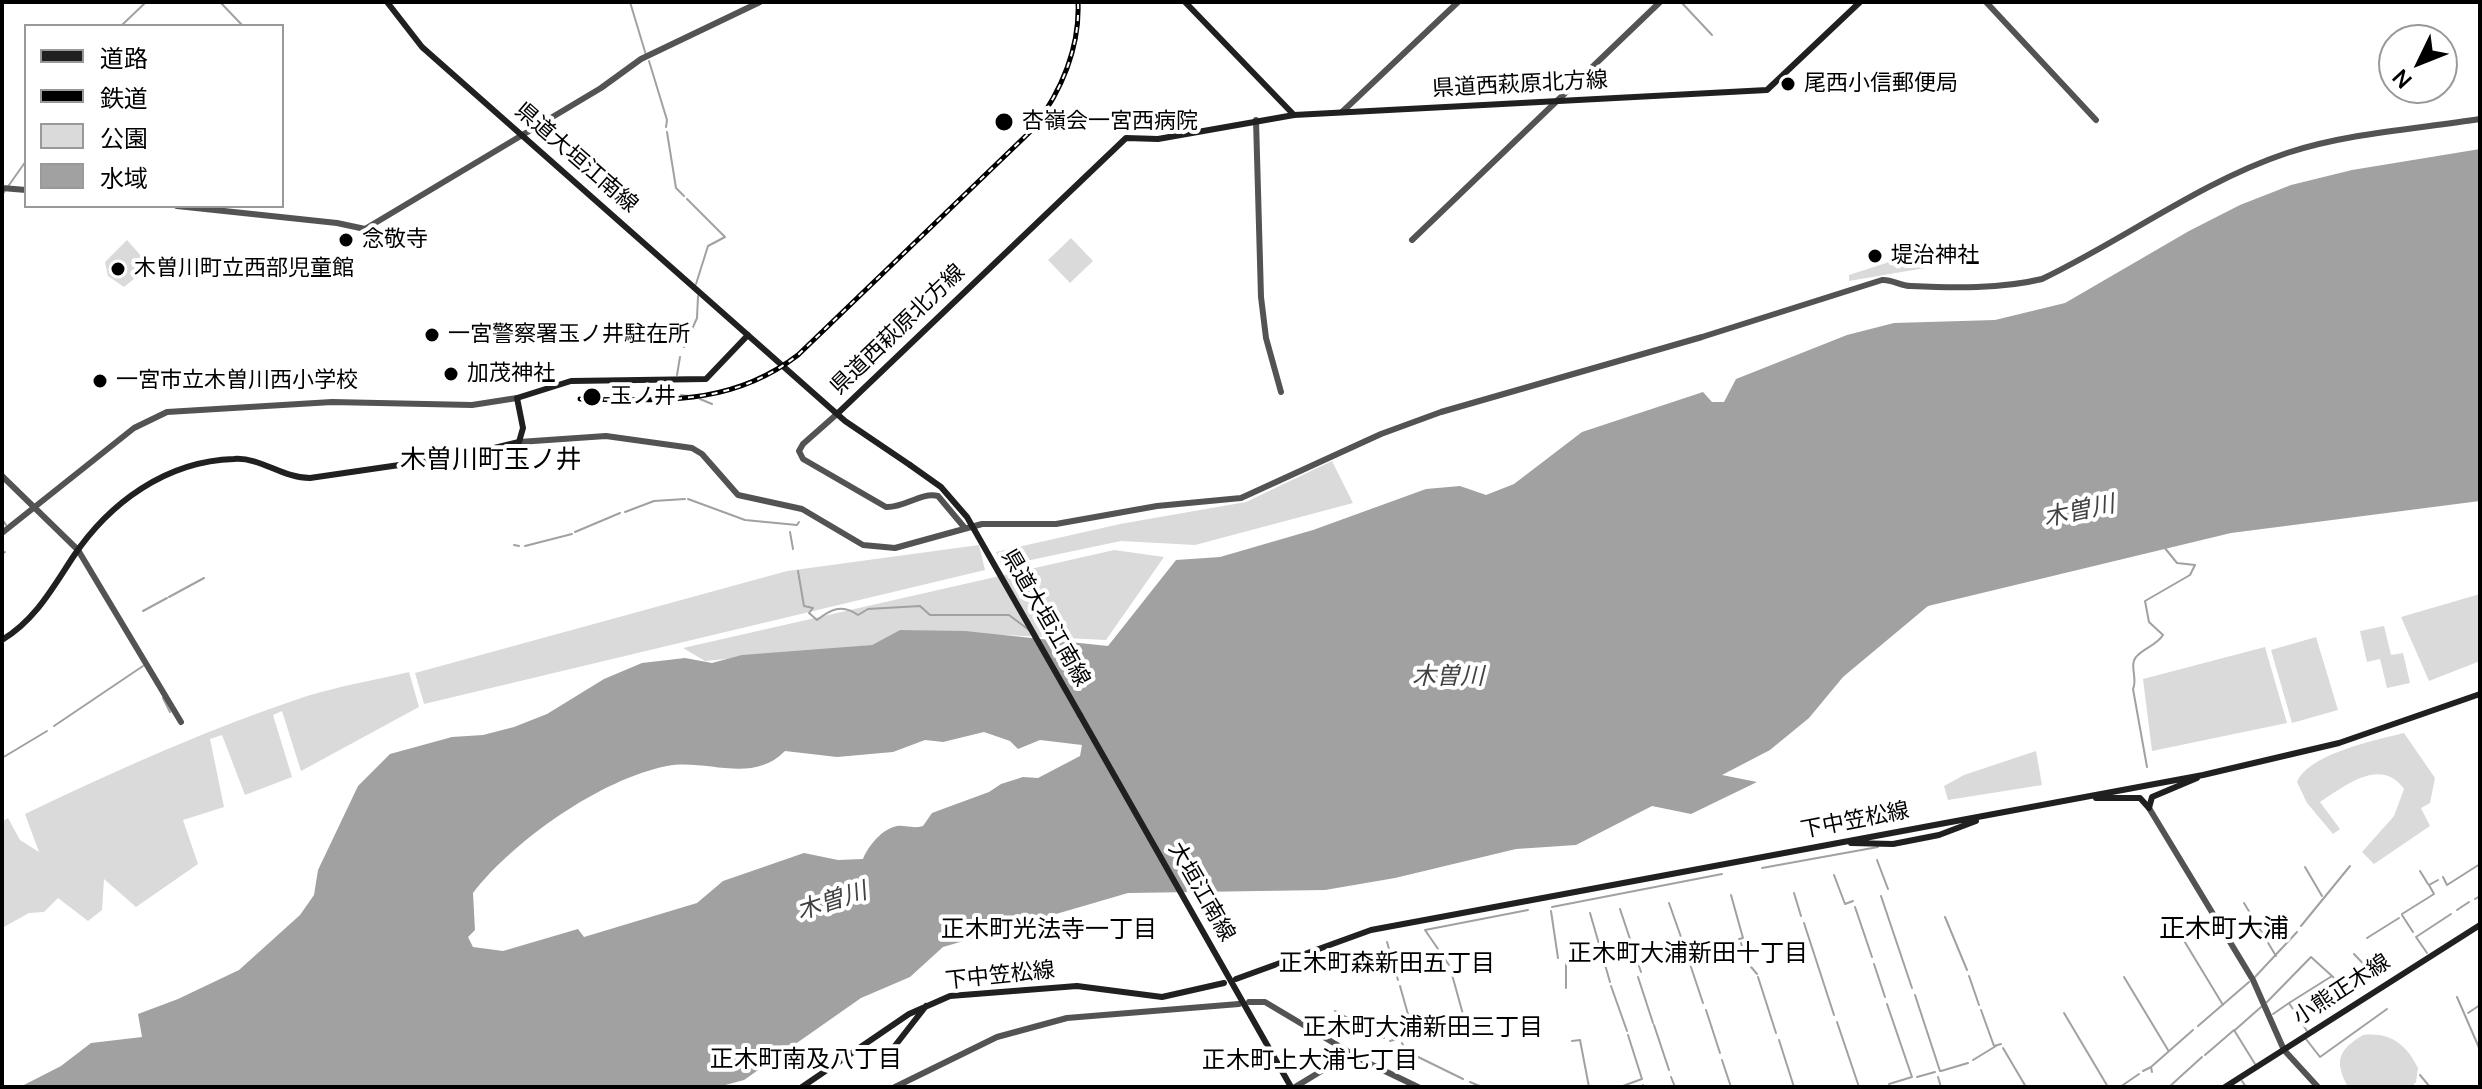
<!DOCTYPE html>
<html>
<head>
<meta charset="utf-8">
<style>
  body { margin:0 }
  #map { position:relative; width:2482px; height:1089px; overflow:hidden; background:#fff; font-family:Manrope,"Noto Sans JP",sans-serif }
  canvas { display:block }
  .frame { position:absolute; inset:0; border:4px solid #000; pointer-events:none }
  .legend { position:absolute; left:24px; top:24px; width:260px; height:184px; box-sizing:border-box; background:#fff; border:2px solid #999; margin:0; padding:10px 14px; list-style:none; font-size:24px; color:#000 }
  .legend li { display:flex; align-items:center; gap:16px; height:40px }
  .legend b { width:40px; border:2px solid #999 }
  .north { position:absolute; left:2378px; top:24px; width:80px; height:80px; box-sizing:border-box; background:#fff; border:2px solid #999; border-radius:50%; rotate:227deg; font-size:22px; font-weight:700; line-height:32px; text-align:center; color:#000 }
  .north::after { content:''; display:block; margin:auto; width:28px; height:36px; background:#000; clip-path:polygon(50% 0,100% 100%,50% 72%,0 100%) }
</style>
</head>
<body>
<div id="map">
<canvas width="2482" height="1089"></canvas>
<div class="frame"></div>
<ul class="legend">
<li><b style="height:10px;background:#202020"></b>道路</li>
<li><b style="height:10px;background:#000"></b>鉄道</li>
<li><b style="height:22px;background:#dadada"></b>公園</li>
<li><b style="height:22px;background:#a1a1a1"></b>水域</li>
</ul>
<div class="north">N</div>
</div>
<script>
const ctx = document.querySelector('canvas').getContext('2d');
ctx.lineJoin = 'round';
function fill(path, color) {
  ctx.fillStyle = color;
  ctx.fill(path, 'evenodd');
}
function trace(path, color, width, dash) {
  ctx.strokeStyle = color;
  ctx.lineWidth = width;
  ctx.lineCap = dash ? 'butt' : 'round';
  ctx.setLineDash(dash || []);
  ctx.stroke(path);
}
function label(font, color, halo, rows, align = 'center') {
  ctx.font = font + ' Manrope,"Noto Sans JP",sans-serif';
  ctx.lineWidth = 8;
  ctx.setLineDash([]);
  ctx.textBaseline = 'middle';
  ctx.strokeStyle = halo;
  ctx.fillStyle = color;
  for (const [text, x, y, turn = 0] of rows) {
    ctx.save();
    ctx.translate(x, y);
    ctx.rotate((+turn || 0) * Math.PI / 180);
    ctx.textAlign = isNaN(turn) ? turn : align;
    if (halo) ctx.strokeText(text, 0, 0);
    ctx.fillText(text, 0, 0);
    ctx.restore();
  }
}
fill(new Path2D(`
  M1071,238L1093,261L1070,283L1048,260Z
  M127,240L150,266L124,287L108,276L105,262Z
  M1910,246L1928,260L1925,268L1849,281V275L1886,263Z
  M1332,461L1353,503L1195,545L1121,541L1002,566L996,552L1120,524L1246,502Z
  M979,545L985,570L424,704L415,673L787,571Z
  M1114,550L1164,557L1106,640L901,630L872,645L705,661L683,648Z
  M2480,594V661L2429,681L2401,617Z
  M2384,626L2391,655L2403,653L2410,683L2387,688L2380,659L2367,662L2360,631Z
  M2316,637L2338,710L2292,723L2271,650Z
  M2265,647L2287,723L2152,751L2143,679Z
  M409,672L419,707L301,771L282,711L273,715L292,777L245,795L222,735L210,739L224,807L183,820L198,864L136,907L104,879L102,910L88,921L58,898L44,912L29,913L2,928V822L8,818L20,840L39,852L25,814C117,770 210,728 307,696C340,686 375,680 409,672Z
  M2404,733L2435,778L2430,803L2421,808L2430,826L2374,864L2362,852L2394,816L2404,789C2380,756 2344,787 2320,802L2340,829L2333,834L2307,803L2297,782C2309,754 2375,740 2404,733Z
  M2036,751L2042,785L1948,800L1944,786L1964,775Z
  M2363,1035C2391,1032 2406,1044 2418,1068L2416,1082L2411,1087H2348C2334,1061 2338,1050 2363,1035Z`), '#dadada');
fill(new Path2D(`
  M2480,149V501L2231,533L1928,606L1843,677L1809,718L1770,750L1722,775L1757,782L1691,814L1652,806L1576,845L1516,849L1395,878L1325,890L1128,893L943,947L910,977L861,998L744,1080L718,1087H20L61,1066L91,1043L142,1037L138,1014L178,999L239,970L300,915L314,895L318,870L358,786L390,754L452,737L483,735L514,727L547,714L604,679L642,663L685,658L712,663L742,655L872,645L900,630L965,631L1108,646L1176,560L1220,557L1313,530L1426,489L1460,486L1486,495L1514,484L1582,432L1703,392L1712,402H1724L1736,379L1847,335L1894,323L1995,320L2065,303L2189,231L2240,205L2291,185L2352,170ZM984,732L1010,741L1018,749L1040,740L1082,745L1080,756L1038,778L1023,777L1001,784L989,792L940,810L932,813L923,826C913,829 906,825 897,826C882,829 868,846 863,859L838,860L804,853L723,881L697,903L584,937L578,929L503,951L473,947L468,937L475,930L473,893C514,840 601,779 667,766C706,758 752,785 785,751L837,757L893,752L925,740L943,742Z`), '#a1a1a1');
trace(new Path2D(`
  M220,2L243,26
  M630,2L646,55
  M1681,2L1712,35
  M121,26L146,2
  M649,61L667,120L666,127
  M667,132L676,188L684,196
  M2,195L26,161
  M687,199L725,237L708,246L696,284
  M684,347L697,318L698,296
  M677,375L680,357
  M681,395L696,397
  M700,399L712,404
  M688,499L745,520L797,525L799,522
  M625,512L654,501L685,499
  M2,519L6,525
  M575,532L620,513
  M790,532L793,549
  M514,545L519,546
  M525,546L572,534
  M2,554L5,552
  M798,571L804,606L813,608L809,613L817,620C830,610 842,603 858,615L868,609L920,606L930,615H1009L1029,630
  M169,597L204,578
  M143,611L167,598
  M163,698L170,712
  M54,726L143,666
  M2,758L47,731
  M2147,767L2133,689C2138,679 2129,665 2136,657C2143,648 2156,646 2163,635L2149,622L2145,601L2190,575L2195,565L2177,563L2164,547
  M1877,860L1888,889
  M2305,867L2322,896
  M1762,868L1878,847
  M2420,871L2428,884
  M1834,875L1845,904L1853,901
  M2443,877L2447,885L2480,864
  M1794,893L1801,916
  M1731,895L1743,938L1739,939
  M1881,896L1912,988
  M2475,899L2480,896
  M1669,903L1687,954
  M2244,903L2276,956
  M1552,907L1722,874
  M1855,907L1872,957
  M1620,909L1641,972
  M2457,910L2469,902
  M1551,911L1558,958
  M1590,913L1610,982
  M2402,914L2434,894L2429,885L2438,880
  M2402,915L2413,932
  M1945,917L1967,970
  M1804,923L1834,1015
  M2301,926L2350,866
  M2367,938L2399,918
  M2183,939L2223,1005
  M1387,942L1398,980
  M1741,943L1746,961L1757,974
  M2427,953L2416,937L2451,914
  M2354,954L2373,974L2355,992
  M1689,961L1703,1003
  M1874,964L1885,997
  M1449,965L1425,930L1528,910
  M1969,976L1979,1005
  M1638,977L1653,1023
  M1758,977L1776,1033
  M2124,977L2168,1050
  M2255,977L2297,932
  M1400,986L1413,1032
  M1611,986L1627,1031
  M1566,988V962
  M1915,995L1940,1071
  M2457,997L2480,1050
  M2267,1002L2311,957L2332,976
  M2289,1003L2332,976L2351,995
  M1887,1004L1912,1077L1889,1084
  M1706,1010L1720,1053
  M1981,1010L1994,1046L2001,1044
  M1335,1011L1384,1038
  M2064,1013L2108,1087
  M2468,1013L2480,1005
  M2273,1014L2289,1003L2307,1031
  M1441,1022L1464,1018L1451,971
  M1837,1022L1859,1087
  M1654,1025L1669,1070
  M2198,1026L2249,982
  M2235,1030L2261,1007
  M1400,1038L1435,1024
  M2306,1039L2320,1057L2387,1009
  M1779,1040L1794,1087
  M1390,1041L1400,1038
  M1572,1041L1580,1040L1589,1087
  M1402,1043L1406,1051L1463,1079
  M2003,1048L2026,1087
  M2205,1055L2234,1030L2255,1064
  M1722,1060L1731,1087
  M1973,1060L1996,1046
  M2151,1067L2193,1030
  M1941,1071L1968,1063
  M2143,1071L2151,1067L2152,1072
  M2420,1075L2430,1087
  M1671,1077L1675,1087
  M1917,1077L1935,1072
  M1938,1077L1941,1087
  M2242,1081L2246,1087
  M1470,1082L1482,1087
  M1643,1085L1644,1087
  M1620,1087L1642,1079L1628,1035
  M1881,1087L1884,1086
  M2120,1087L2139,1074
  M2169,1087L2202,1057`), '#a1a1a1', 2);
trace(new Path2D(`
  M1986,2L2096,120
  M1342,112L1458,2
  M1256,120L1261,297L1266,338L1281,392
  M2,188L26,190
  M177,206L337,223L365,229L601,88L641,59L760,2
  M1412,240L1660,2
  M837,414L803,444L799,451L803,459L886,507C905,508 920,492 938,496L964,527
  M519,442L606,436L692,448L702,454L738,495L802,509L863,545L895,548L982,524H1056L1157,506L1241,498L1381,434L1441,412L1702,337L1882,280C1892,279 1900,286 1911,286C1953,288 2001,289 2042,279C2124,240 2200,182 2287,153C2348,133 2416,129 2480,119
  M2,476L78,550L181,722
  M2,533L134,428L167,412L332,402L472,405L517,398
  M2149,808L2253,980L2284,1050L2318,1087
  M1249,1002H1265L1364,1061L1418,1087
  M895,1087L997,1037L1067,1018L1239,1004
  M1295,1087L1351,1053`), '#535353', 6);
trace(new Path2D(`
  M387,2L422,47L845,421L910,465
  M1185,2L1294,115
  M837,414L1126,138L1158,139L1294,115L1767,90L1860,2
  M2,640C35,620 52,589 73,557C109,503 166,461 234,459C261,457 282,478 310,478L461,456L519,442L523,428L517,398L571,381L706,379L748,335
  M1080,715L1291,1087
  M2096,798H2140L2149,808
  M2149,808L2152,797L2197,778
  M1851,843L1893,844L1939,835L1976,821
  M1236,979L1371,930L2203,775L2339,743L2480,694
  M894,1047L926,1006
  M802,1087L909,1014L950,996L1077,986L1162,997L1224,983
  M2225,1087L2480,925`), '#202020', 6);
const rail = new Path2D(`
  M580,399C661,400 730,407 798,355L1034,128C1061,91 1080,48 1078,2`);
trace(rail, '#000', 5);
trace(rail, '#fff', 2, [6]);
trace(new Path2D(`
  M910,465L941,487L967,517L1080,715`), '#202020', 6);
for (const [x, y, r, color] of [
  [1788,84,8,"#000"],
  [1004,122,10,"#000"],
  [346,240,8,"#000"],
  [1875,256,8,"#000"],
  [118,269,8,"#000"],
  [432,335,8,"#000"],
  [451,374,8,"#000"],
  [100,381,8,"#000"],
  [592,397,10,"#000"]
]) {
  const dot = new Path2D();
  dot.arc(x, y, r, 0, 2 * Math.PI);
  ctx.fillStyle = color;
  ctx.fill(dot);
  trace(dot, '#fff', 3);
}
label('22px', '#000', '#fff', [
  ["尾西小信郵便局",1804,84],
  ["杏嶺会一宮西病院",1022,122],
  ["念敬寺",362,240],
  ["堤治神社",1891,256],
  ["木曽川町立西部児童館",134,269],
  ["一宮警察署玉ノ井駐在所",448,335],
  ["加茂神社",467,374],
  ["一宮市立木曽川西小学校",116,381],
  ["玉ノ井",610,397]
], 'left');
label('22px', '#000', '#fff', [
  ["県道西萩原北方線",1520,85,-3],
  ["県道大垣江南線",576,158,41],
  ["県道西萩原北方線",898,330,-44],
  ["県道大垣江南線",1045,618,60],
  ["下中笠松線",1855,821,-11],
  ["大垣江南線",1201,892,60],
  ["下中笠松線",1000,976,-6],
  ["小熊正木線",2342,990,-33]
]);
label('italic 24px', '#424242', '#fff', [
  ["木曽川",2079,512,-12],
  ["木曽川",1448,677],
  ["木曽川",832,902,-18]
]);
label('24px', '#000', '#fff', [
  ["正木町光法寺一丁目",1049,930],
  ["正木町大浦新田十丁目",1688,954],
  ["正木町森新田五丁目",1387,964],
  ["正木町大浦新田三丁目",1423,1028],
  ["正木町南及八丁目",806,1060],
  ["正木町上大浦七丁目",1310,1061]
]);
label('26px', '#000', '#fff', [
  ["木曽川町玉ノ井",491,461],
  ["正木町大浦",2224,930]
]);
</script>
</body>
</html>
